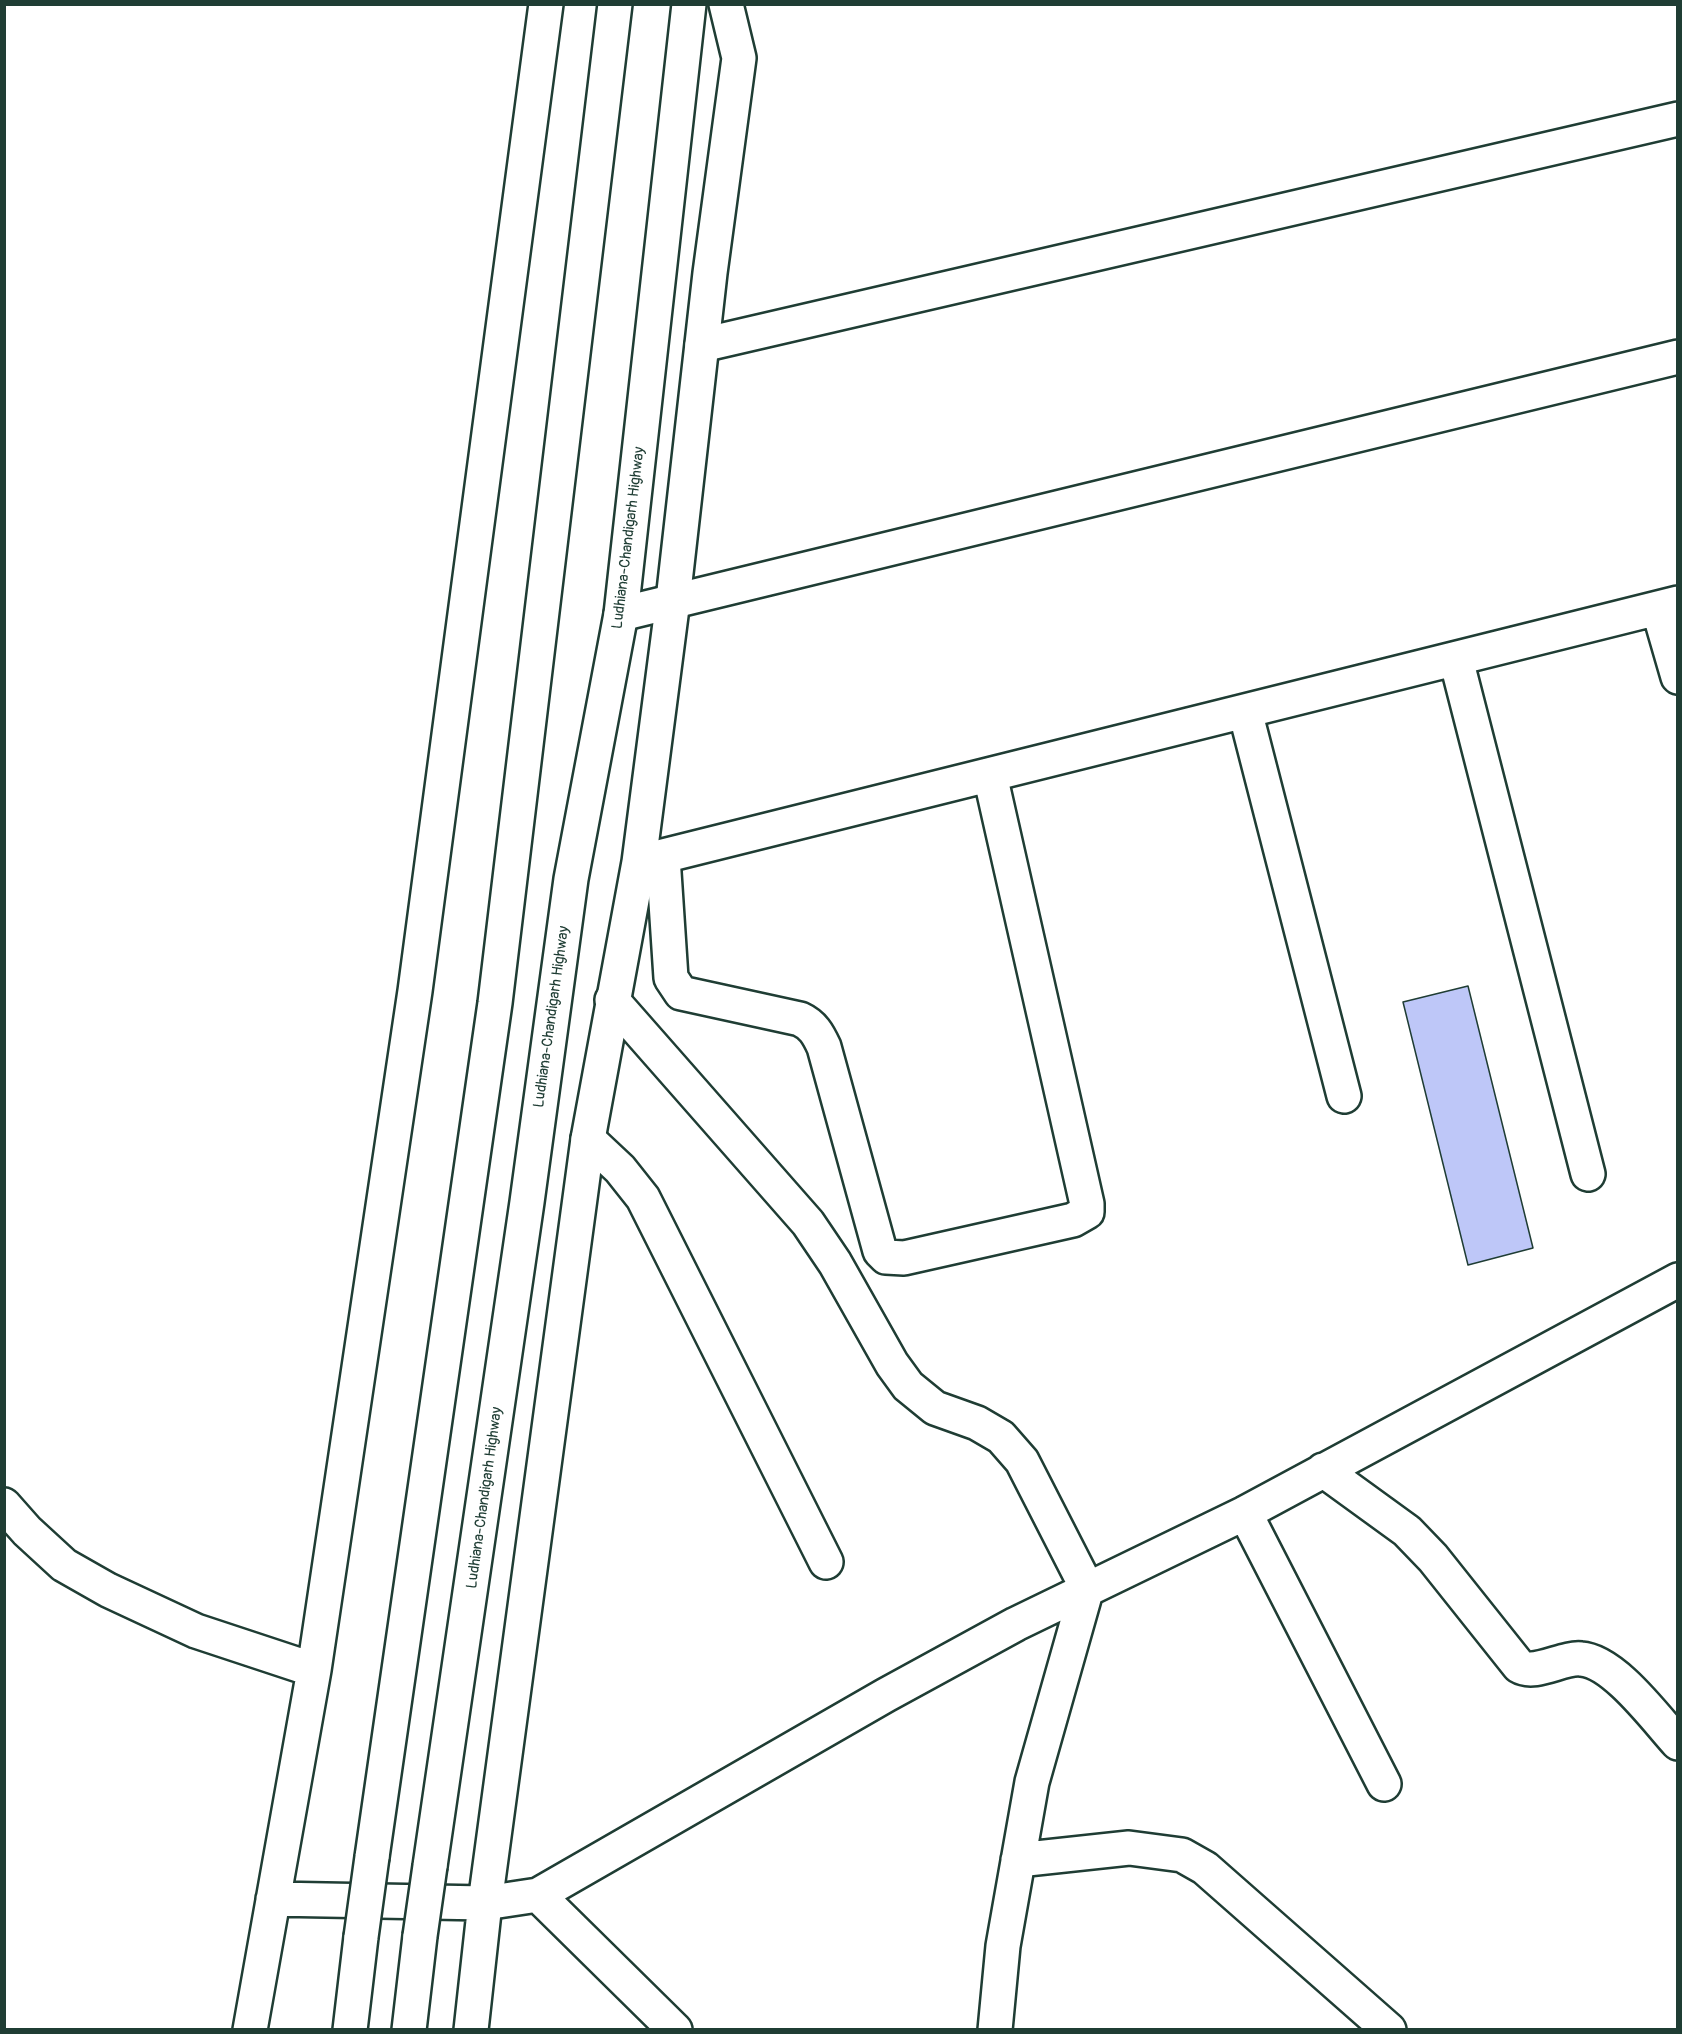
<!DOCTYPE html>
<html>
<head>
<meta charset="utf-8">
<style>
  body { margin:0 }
  #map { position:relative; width:1682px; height:2034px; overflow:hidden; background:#fff; font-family:Pangolin,sans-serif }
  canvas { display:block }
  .frame { position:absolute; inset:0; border:6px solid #1f3d34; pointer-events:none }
</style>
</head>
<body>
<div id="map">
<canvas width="1682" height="2034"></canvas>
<div class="frame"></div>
</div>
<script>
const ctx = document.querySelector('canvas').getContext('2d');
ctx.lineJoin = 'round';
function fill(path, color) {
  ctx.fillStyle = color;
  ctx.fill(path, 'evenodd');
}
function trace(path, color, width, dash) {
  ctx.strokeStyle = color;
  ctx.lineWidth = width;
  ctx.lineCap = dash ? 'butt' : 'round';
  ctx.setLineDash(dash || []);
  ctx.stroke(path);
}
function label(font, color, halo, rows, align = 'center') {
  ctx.font = font + ' Pangolin,sans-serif';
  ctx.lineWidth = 5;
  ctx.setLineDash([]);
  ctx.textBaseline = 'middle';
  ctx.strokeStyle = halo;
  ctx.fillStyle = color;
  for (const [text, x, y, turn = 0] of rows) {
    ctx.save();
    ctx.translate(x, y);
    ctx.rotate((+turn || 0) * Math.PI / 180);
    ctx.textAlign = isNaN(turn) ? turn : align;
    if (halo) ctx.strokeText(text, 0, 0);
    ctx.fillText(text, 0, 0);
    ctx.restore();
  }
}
const building = new Path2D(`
  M1468,986L1533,1248L1468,1265L1403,1002Z`);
fill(building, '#bec7f8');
trace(building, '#1f3d34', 1.5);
const minor = new Path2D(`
  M702,345L1678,119
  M1658,608L1678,677
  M621,614L1678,357
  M1456,659L1588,1174
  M1245,711L1344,1096
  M663,857L671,978L681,993L800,1019C813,1025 818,1034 824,1047L880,1251L886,1257L904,1258L1073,1220L1087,1212V1204L990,775
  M643,861L1678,603
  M612,1000L808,1223L835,1263L892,1364L908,1386L935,1408L977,1423L1001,1437L1022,1461L1087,1588L1032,1782L1003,1946L995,2030
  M588,1139L620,1169L643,1198L826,1562
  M1323,1470L1407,1531L1433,1558L1519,1666C1535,1676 1563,1657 1581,1659C1614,1661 1656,1719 1678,1743
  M1245,1513L1384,1784
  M1018,1860L1129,1848L1182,1855L1205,1868L1389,2030
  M538,1895L675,2030
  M485,1903L538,1895L886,1695L1016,1624L1245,1513L1678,1280`);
const tertiary = new Path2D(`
  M4,1505L27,1531L64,1565L108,1590L196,1631L314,1670
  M273,1899L485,1903
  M250,2030L314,1670L415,991L546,4
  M471,2030L485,1903L588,1139L639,862L673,600L710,273L739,58L726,4`);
const trunk = new Path2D(`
  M372,1857L495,1003L615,4
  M430,1866L527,1202L571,879L621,614L689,4
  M350,2030L361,1937
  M409,2030L420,1936`);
trace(minor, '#1f3d34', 38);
trace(tertiary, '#1f3d34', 38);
trace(trunk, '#1f3d34', 38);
trace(minor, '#fff', 33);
trace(tertiary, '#fff', 33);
trace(trunk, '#fff', 33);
const trunkBridge = new Path2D(`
  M420,1936L430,1866
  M361,1937L372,1857`);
trace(trunkBridge, '#1f3d34', 38, []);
trace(trunkBridge, '#fff', 33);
label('15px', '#1f3d34', '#fff', [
  ["Ludhiana-Chandigarh Highway",629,538,-83],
  ["Ludhiana-Chandigarh Highway",552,1017,-82],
  ["Ludhiana-Chandigarh Highway",485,1498,-82]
]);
</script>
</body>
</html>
